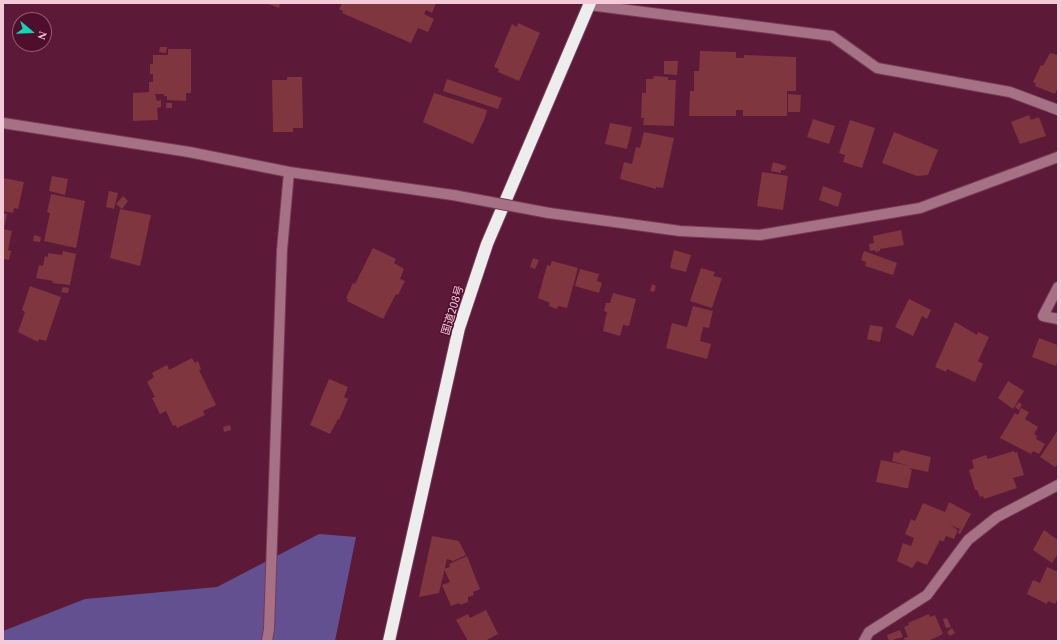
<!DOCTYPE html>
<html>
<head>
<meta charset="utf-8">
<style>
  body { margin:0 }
  #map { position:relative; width:1061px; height:644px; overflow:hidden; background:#5c1a38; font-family:Georgia,serif }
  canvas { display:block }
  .frame { position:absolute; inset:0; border:4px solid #f4cad9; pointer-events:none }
  .north { position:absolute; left:12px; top:12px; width:40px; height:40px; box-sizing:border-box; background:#500e2e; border:1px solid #925972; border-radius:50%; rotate:109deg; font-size:11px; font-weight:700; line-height:16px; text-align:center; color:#f4cad9 }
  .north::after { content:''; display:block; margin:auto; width:14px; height:18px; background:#13d5b3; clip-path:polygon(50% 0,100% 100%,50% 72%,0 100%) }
</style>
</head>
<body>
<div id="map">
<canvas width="1061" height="644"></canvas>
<div class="frame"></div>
<div class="north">N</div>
</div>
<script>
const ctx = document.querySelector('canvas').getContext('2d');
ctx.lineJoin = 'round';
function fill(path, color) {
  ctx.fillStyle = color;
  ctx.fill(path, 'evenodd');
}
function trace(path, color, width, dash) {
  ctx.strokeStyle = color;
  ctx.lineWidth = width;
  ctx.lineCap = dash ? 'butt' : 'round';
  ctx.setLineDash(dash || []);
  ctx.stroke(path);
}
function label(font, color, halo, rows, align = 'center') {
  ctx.font = font + ' Georgia,"Noto Sans JP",serif';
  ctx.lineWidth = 3;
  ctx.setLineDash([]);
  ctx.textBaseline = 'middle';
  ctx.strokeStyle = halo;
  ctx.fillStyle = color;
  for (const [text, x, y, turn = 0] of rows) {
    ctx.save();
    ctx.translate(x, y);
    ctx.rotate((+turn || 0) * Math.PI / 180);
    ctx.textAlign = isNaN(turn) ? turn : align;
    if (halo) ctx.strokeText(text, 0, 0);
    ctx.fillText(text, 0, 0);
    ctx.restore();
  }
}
fill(new Path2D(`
  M319,534L356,537L335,641H3V631L85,599L217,587Z`), '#635090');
fill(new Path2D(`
  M265,3H280L279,8Z
  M342,3H436L432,13L426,10L424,14L434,19L428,32L418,28L411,43L342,13L343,11L339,9Z
  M518,23L540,33L519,81L498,72L499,69L494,67L512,24L517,27Z
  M160,47H167L166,53L159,52Z
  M168,49H191V93H186V101L167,100V96H164V94H155L157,101L161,100V107L157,108L158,120L133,121V93L149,92V82H153V74H150V64H153V55H168Z
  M700,51L736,52V58H744V55L796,57V91H787V116H743V110H736V116H689L690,91H694V71H699Z
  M1050,53L1058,55V87L1055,94L1035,86L1036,84L1033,82L1041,65L1043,66Z
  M664,61H678L677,75L664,74Z
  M654,76L668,77V80H676L674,126L643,125L644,118H641L642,93H646V79H653Z
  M287,77H302L303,128H293V132H273L272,80H287Z
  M447,79L502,98L498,109L443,91Z
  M434,93L487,110L485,118L473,144L423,122Z
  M788,94L801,95L800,112H788Z
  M166,103H172V108H166Z
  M1029,115L1031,120L1039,117L1046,136L1020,144L1011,122Z
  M813,119L835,126L829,144L807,137Z
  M850,120L875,128L862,168L843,162L845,155L839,153Z
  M610,123L632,127L627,149L605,144Z
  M644,132L674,138L663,188L656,187V189L620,179L624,162L632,164L636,147L640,148Z
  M894,132L938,150L928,175L917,176L882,163Z
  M773,162L786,166L785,170H781V173L771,171Z
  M762,172L788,176L783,210L757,206Z
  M52,176L68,179L65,195L49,191Z
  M3,178L24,182L18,209L14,208L13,213L3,211Z
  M823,186L842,193L838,207L819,200Z
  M109,191L118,193L114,209L106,207Z
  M51,194L85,201L76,248L44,241L50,213L47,212Z
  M123,196L128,201L122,209L116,204Z
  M120,209L151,215L140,266L110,258Z
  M3,213L7,214L4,229L12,231L8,250L11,251L9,260L3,259Z
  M901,230L904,245L880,249V251L875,252V250L870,251L869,244L874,243L873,236Z
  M34,235L41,237L40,242L33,241Z
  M373,248L396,259L394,263L404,269L400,279L405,281L398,295L396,294L383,319L347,301L348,299L346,298L353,283L355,284Z
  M674,250L691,255L686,272L670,268Z
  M63,251L76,254L70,285L52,283L53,281L36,278L39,265L43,266L45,256L48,257V253L62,255Z
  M864,251L897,263L893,275L865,266L866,262L861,260Z
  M533,258L539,260L535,269L530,267Z
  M552,261L578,268L567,308L558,306L557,309L549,306L550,303L538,298L547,265L550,266Z
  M701,268L715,272L713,276L722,278L712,308L690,301Z
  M580,269L599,274L597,281L602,283L599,293L575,286Z
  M652,284L656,286L654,292L650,291Z
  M30,286L61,297L46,341L39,339L38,342L18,332L25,312L22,310Z
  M63,287L69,288L68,293L61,292Z
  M613,293L636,299L629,326L623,325L620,336L603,331L607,312L604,311L606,303H610Z
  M909,299L931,310L927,319L922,316L913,336L895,327Z
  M693,306L713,311L709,328L703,327L700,341L711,344L707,359L666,348L672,323L687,327Z
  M955,322L977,335L978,332L989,337L978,361L983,364L975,382L947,369L946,372L935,367Z
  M870,325L883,327L880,342L867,339Z
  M1039,338L1058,345V360L1056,366L1032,357Z
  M192,358L195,363L198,361L201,369L199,370L216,405L203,411L205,415L177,428L176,425L173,426L166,411L160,414L152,398L155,397L147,382L154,377L152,373L167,365L169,370Z
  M329,379L348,387L344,397L348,399L339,420L338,419L330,434L310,425Z
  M1008,381L1024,391L1013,409L998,398Z
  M1019,402L1022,405L1019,410L1015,407Z
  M1021,408L1029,412L1025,419L1038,427L1034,434L1037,436L1036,439L1045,444L1039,454L1033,451L1031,454L1000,438L1015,413L1018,415Z
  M230,425L231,430L224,432L223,427Z
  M1058,430V464L1055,467L1040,457Z
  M902,450L931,457L928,472L909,468L912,470L908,488H906L876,482L881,460L910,466L892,461L894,452L898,453Z
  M1014,451L1015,453L1017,452L1024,475L1013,478L1017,488L984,499L983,496L980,497L977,490H975L969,470L974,468L972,460L986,455L988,459Z
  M949,502L971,514L960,534L958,533L960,529L950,525L958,530L954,539L946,536L943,542L940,540L927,565L917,561L912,568L897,561L903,543L911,546L914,538L905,534L911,519L915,521L923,503L945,512Z
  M1044,530L1058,540V554L1052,563L1033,550Z
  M432,536L459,541L466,555L453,561L447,559L439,593L419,597Z
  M467,556L480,589L473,592L474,595L468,597V602L460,605L459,603L451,606L442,585L450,582L444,569L450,567L449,564Z
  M1047,567L1058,572V598L1055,604L1048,601L1047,604L1027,594L1033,580L1040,583Z
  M486,610L498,634L485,641H468L456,620L468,614L470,618Z
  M929,614L930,617L935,615L943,634L928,641H905L904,638L908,637L904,627L909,625L908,623Z
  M947,618L951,627L946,628L943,619Z
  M952,628L955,633L950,636L947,632Z
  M900,630L903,637L889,641L887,635Z`), '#7f363e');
const minor = new Path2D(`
  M589,5L832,36L877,68L1010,92L1058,110
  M3,123L189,152L289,172L453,195
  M549,213L680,231L760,235L920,208L1058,157
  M1058,287L1043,316L1058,319
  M267,641L269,629L282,250L289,172
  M864,641L869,632L927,595L968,540L997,517L1058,485`);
const highway = new Path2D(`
  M389,641L459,328L487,244L590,3`);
trace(minor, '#773a55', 12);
trace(highway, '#773a55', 14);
trace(minor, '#a77185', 10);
trace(highway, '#ededed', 12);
const minorBridge = new Path2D(`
  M453,195L549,213`);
trace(minorBridge, '#773a55', 12, []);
trace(minorBridge, '#a77185', 10);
label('11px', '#f4cad9', '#500e2e', [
  ["国道208号",452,310,-73]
]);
</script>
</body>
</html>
